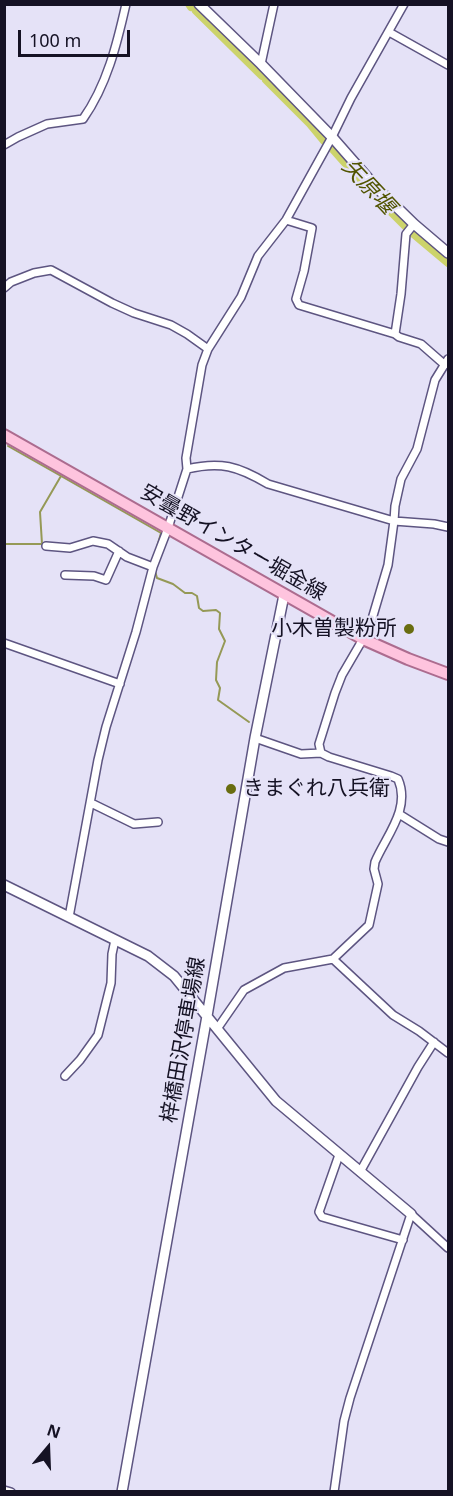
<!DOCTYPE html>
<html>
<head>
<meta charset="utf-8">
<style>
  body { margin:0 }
  #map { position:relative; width:453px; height:1496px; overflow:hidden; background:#e5e2f7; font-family:"Noto Sans",sans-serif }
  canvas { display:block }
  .frame { position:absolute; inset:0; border:6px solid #151224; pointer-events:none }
  .north { position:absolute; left:18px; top:1418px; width:60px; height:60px; -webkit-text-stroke:4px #e5e2f7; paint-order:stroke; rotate:19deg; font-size:16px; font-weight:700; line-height:24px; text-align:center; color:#151224 }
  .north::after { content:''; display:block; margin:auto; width:21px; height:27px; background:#151224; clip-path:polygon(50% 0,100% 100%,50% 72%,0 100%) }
  .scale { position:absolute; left:18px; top:30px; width:112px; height:27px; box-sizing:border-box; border:3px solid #151224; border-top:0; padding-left:8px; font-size:18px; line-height:21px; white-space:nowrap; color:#151224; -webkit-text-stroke:4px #e5e2f7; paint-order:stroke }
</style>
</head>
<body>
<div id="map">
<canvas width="453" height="1496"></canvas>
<div class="frame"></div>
<div class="north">N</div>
<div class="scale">100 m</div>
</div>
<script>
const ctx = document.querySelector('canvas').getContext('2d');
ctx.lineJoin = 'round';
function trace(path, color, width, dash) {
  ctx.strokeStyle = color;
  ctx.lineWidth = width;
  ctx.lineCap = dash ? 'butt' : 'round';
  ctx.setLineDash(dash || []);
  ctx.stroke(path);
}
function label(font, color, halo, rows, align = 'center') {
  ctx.font = font + ' "Noto Sans","Noto Sans JP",sans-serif';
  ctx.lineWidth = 4.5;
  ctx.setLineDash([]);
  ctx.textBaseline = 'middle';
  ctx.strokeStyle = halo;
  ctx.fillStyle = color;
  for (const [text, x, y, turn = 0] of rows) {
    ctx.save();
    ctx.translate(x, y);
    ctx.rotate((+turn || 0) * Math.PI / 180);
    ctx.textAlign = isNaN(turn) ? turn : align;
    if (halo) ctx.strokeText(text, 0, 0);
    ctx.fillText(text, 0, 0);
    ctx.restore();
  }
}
trace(new Path2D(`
  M8,446L61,476
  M4,544H42L40,512L61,476L161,533L157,547
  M155,571L157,578L173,584L185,593H192L197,596L199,608L203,611L216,610L220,613L219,629L225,641L217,662L216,680L220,688L218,700L249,722`), '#959956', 2);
trace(new Path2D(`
  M189,4L191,7
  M196,11L262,76
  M266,80L310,124L324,141
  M330,146L369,190L406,227
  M411,232L448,263`), '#ccd36b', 8);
const street = new Path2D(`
  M389,32L448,65
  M261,64L274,4
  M4,145L18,137L47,124L83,119C107,85 117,44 126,4
  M286,220L312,228L304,271L296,299L299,305L395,334L399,337L421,344L445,365
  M4,288L11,282L34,273L51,270L112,303L134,313L171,325L187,334L208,349
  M395,334L401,294L406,234L414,224
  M187,469C220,461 238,466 268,484L394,521L434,524L448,527
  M46,546L70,548L93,541L108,544L127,557L153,567
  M65,575L94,576L106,580L119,551
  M4,643L120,684
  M321,753L319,744L335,693L342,675L363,639L372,619L388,565L394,521L395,506L401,479L417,449L435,380L448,359
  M91,803L134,824L158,822
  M399,814L439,839L448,842
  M69,917L98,760L106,727L136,632L153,567L168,528L187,469L186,458L202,365L208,349L241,297L258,256L286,220L332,137L351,98L404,4
  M333,959L393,1015L419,1031L448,1053
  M217,1029L244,990L284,968L333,959L369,925L378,884L374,869L375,862C386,836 411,809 398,779L391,776L329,757L321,753L301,754L255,738
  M65,1076L80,1060L98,1035L111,983L112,954L115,940
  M339,1155L319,1212L322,1217L403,1240
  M360,1172L418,1067L434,1042
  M4,1490L11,1492
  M334,1492L344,1421L350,1398L411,1214L448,1248`);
const secondary = new Path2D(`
  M199,4L261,64L332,137L375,186L414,224L448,253
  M4,885L148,956L174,976L276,1101L411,1214
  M122,1492L207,1016L255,738L284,595`);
const primary = new Path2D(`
  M4,435L363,639L408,659L448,674`);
trace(street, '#5d5581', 10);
trace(secondary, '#5d5581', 12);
trace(primary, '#ac6c8f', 14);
trace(street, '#fff', 7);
trace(secondary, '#fff', 9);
trace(primary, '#fec4de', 10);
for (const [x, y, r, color] of [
  [409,629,6,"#696d10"],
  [231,789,6,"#696d10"]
]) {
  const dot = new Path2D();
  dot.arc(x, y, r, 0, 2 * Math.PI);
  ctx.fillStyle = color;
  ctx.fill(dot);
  trace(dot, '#e5e2f7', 2);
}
label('21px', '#151224', '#e5e2f7', [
  ["安曇野インター堀金線",233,543,30],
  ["梓橋田沢停車場線",184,1040,-80]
]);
label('21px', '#151224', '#e5e2f7', [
  ["小木曽製粉所",397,629],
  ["きまぐれ八兵衛",243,789,"left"]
], 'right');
label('italic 22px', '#515400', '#e5e2f7', [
  ["矢原堰",368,187,47]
]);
</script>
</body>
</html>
